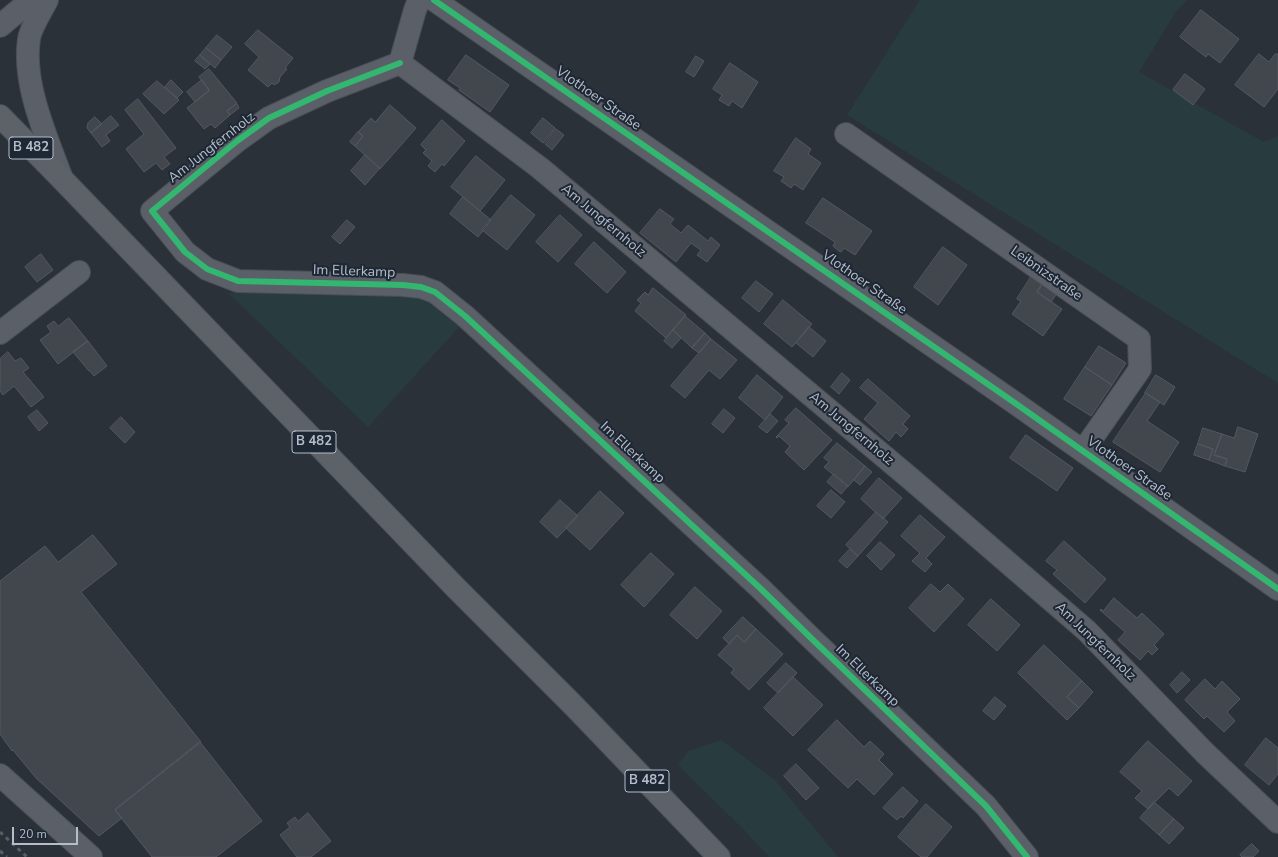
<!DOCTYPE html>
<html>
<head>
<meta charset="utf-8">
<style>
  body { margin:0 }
  #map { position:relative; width:1278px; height:857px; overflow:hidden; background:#2b3139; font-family:"Nunito Sans",sans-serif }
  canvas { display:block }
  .scale { position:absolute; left:12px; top:827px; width:66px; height:18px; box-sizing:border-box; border:2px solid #b5bdca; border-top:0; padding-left:5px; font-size:12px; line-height:14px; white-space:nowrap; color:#b5bdca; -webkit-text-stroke:3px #1e2734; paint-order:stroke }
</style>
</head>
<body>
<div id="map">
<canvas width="1278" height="857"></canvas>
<div class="scale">20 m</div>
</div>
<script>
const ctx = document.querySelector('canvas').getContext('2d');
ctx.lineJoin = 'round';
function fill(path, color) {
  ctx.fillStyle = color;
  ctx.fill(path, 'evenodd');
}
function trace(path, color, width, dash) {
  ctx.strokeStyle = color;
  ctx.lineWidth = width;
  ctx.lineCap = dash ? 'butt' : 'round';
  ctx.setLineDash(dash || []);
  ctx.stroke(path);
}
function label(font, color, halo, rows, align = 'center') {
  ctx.font = font + ' "Nunito Sans",sans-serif';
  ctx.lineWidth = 4;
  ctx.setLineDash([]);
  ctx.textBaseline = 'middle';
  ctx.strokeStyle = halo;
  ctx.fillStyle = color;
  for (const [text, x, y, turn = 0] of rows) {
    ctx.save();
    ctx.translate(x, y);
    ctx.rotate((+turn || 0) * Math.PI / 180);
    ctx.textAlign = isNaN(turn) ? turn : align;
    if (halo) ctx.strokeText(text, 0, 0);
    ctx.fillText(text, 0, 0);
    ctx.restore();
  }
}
fill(new Path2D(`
  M920,0H1188L1177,10L1139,72L1264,142L1278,136V383L847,115Z
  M228,293L405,294L424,299L436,305L460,326L368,427Z
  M721,740L775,780L838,857H769L745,831L678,765L688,751Z`), '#283b3f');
const building = new Path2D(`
  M1201,10L1239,39L1220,63L1208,54L1206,57L1180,37Z
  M258,30L293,58L285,68L287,69L280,77L279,82L274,85L272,83L268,87L248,70L259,57L245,44Z
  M217,35L232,47L221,60L206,48Z
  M206,48L221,60L215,68L200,55Z
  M1259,54L1269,62L1275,54H1278V89L1264,107L1235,85Z
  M200,55L210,64L205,69L195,61Z
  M466,55L509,85L490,112L459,90L460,88L448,80Z
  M696,56L704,61L694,77L686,72Z
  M730,63L758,82L742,108L732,101L729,106L719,100L722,95L713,89Z
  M209,69L237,103L227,111L230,115L215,128L211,124L204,129L187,108L209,91V90L199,77Z
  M1185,74L1205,89L1193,105L1173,90Z
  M171,80L183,92L177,98L165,87L164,88Z
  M202,80L209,90L195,102L187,92Z
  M157,81L179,100L164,114L143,94Z
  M138,99L176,148L164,157L170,164L162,170L156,163L144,172L126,149L144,134L125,110Z
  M237,104L239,108L230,115L227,111Z
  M390,105L416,128L380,169L355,146L363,136L358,132L371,118L375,122Z
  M111,116L119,125L106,135L110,141L102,147L91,133Z
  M95,117L102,124L91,133L87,128L88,123Z
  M543,118L555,128L543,143L531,133Z
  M442,120L465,141L444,166L442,164L435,172L428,166L432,161L423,153L426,150L421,145Z
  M556,129L564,135L552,150L545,144Z
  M358,132L363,136L355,146L350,142Z
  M796,138L811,149L808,154L821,163L803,190L794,184L791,188L781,181L784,177L774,171Z
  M365,155L380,168L365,185L351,171Z
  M476,156L505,180L480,211L451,187Z
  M511,195L535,215L507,250L482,230Z
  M463,197L491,220L478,237L450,214Z
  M823,198L872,231L855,255L844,248L841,252L839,251L833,246L835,242L806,223Z
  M660,209L674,219L670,224L681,233L688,225L708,241L711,237L720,245L707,262L697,255L701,250L691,243L676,262L640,233Z
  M560,215L582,235L558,262L536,242Z
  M347,220L355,227L340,244L332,237Z
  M594,242L626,272L607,293L575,264Z
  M943,247L967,265L938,305L914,287Z
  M41,254L53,270L37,282L25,267Z
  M1036,269L1048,277L1037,292L1062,309L1043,336L1012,314L1021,301L1017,299Z
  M756,281L773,294L759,312L742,298Z
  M1043,283L1058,292L1051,302L1037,292Z
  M653,288L686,315L666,338L635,311L641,303L637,300L645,292L648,295Z
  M783,300L812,324L792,347L764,324Z
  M685,316L705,333L692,348L673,330Z
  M69,318L88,341L58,364L40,340L51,332L47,326L54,321L58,326Z
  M809,327L826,341L813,357L796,343Z
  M673,330L681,338L672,348L664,341Z
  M705,333L711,339L699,353L692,348Z
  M711,339L737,360L720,379L709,370L685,398L671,386Z
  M88,341L107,366L94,376L90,371H89L73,352Z
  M1099,346L1126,363L1112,385L1085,367Z
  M8,352L15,361L21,358L29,368L23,372L44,397L31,407L14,386L3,395L0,391V359Z
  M1085,367L1112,385L1091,416L1064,399Z
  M842,373L850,380L839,394L831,387Z
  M757,375L783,397L765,420L739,398Z
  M1156,375L1175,387L1164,405L1145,393Z
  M868,379L910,416L903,424L908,429L901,437L896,432L889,441L864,419L878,403L860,388Z
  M1146,393L1160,402L1147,421L1179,442L1160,472L1113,442Z
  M796,408L832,440L804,470L785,452L790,446L779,436L777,438L776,437L789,423L785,420Z
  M724,409L735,418L723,433L712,424Z
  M37,410L48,423L39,431L28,417Z
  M770,414L778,421L767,433L759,427Z
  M121,417L135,432L125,443L110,428Z
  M1238,427L1258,434L1245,472L1225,466L1227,459L1214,455L1222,434L1234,438Z
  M1203,428L1222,434L1214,455L1227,459L1225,466L1209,460L1213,449L1198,444Z
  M1026,435L1073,468L1057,491L1010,458Z
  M837,443L865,466L848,487L824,467L829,462L824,458Z
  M1198,444L1213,449L1209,460L1194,455Z
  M865,466L872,472L860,485L854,480Z
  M834,474L848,486L841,494L827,482Z
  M879,478L902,498L883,519L861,499Z
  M831,490L845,502L831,518L817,506Z
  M600,491L624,513L590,550L566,528Z
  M560,500L578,516L557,538L540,522Z
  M876,512L888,522L858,556L846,545Z
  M920,515L945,537L926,558L932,564L925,572L912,561L920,553L901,536Z
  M93,535L117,564L81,592L201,742L115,810L122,818L99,836L36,778L13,750L12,751L0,734V581L45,546L58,562Z
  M1064,541L1106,579L1085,603L1053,574L1057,570L1046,561Z
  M880,542L895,555L881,570L867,556Z
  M850,549L858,556L847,568L839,561Z
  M651,553L674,574L644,607L621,585Z
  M931,584L940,592L948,584L964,599L934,632L909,608Z
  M695,587L722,611L697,639L670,615Z
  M1114,598L1137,618L1142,613L1164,634L1154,645L1158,649L1152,655L1148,651L1140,660L1118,640L1125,632L1100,610L1101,609L1103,611Z
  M991,599L1020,625L997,651L968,625Z
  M743,617L756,629L744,642L737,635L729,644L723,638Z
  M756,629L783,654L749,690L731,673L734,669L718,655L737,635L744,642Z
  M1044,645L1082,681L1067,697L1079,708L1067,720L1018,673Z
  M786,663L797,673L778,693L767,683Z
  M1182,672L1190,680L1177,693L1170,685Z
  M793,677L823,705L793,736L764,708Z
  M1205,679L1215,689L1222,681L1240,699L1227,712L1235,721L1224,732L1207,716L1204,719L1185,700Z
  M1082,681L1093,692L1079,708L1067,697Z
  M995,697L1006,706L994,720L983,711Z
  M837,720L864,747L870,741L884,754L879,760L893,774L874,795L857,779L848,788L808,750Z
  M1266,738L1278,748V774L1269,785L1245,765Z
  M1148,741L1192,781L1178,796L1169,788L1148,809L1135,798L1142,791L1120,772Z
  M200,742L262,821L216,857H152L115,810Z
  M796,764L819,788L806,800L784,776Z
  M903,787L918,801L903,818L901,816L897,820L883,808Z
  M1154,802L1174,819L1159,835L1140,818Z
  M926,804L952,827L927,857H921L898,837Z
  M308,813L331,841L311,857H297L280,835L290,827L287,823L295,817L298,821Z
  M1174,819L1184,828L1169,844L1159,835Z
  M1252,844L1259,851L1253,857H1242L1240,855Z`);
fill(building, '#42464d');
trace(building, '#535861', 1);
const minor = new Path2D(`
  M47,0C42,10 30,29 29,39C22,84 47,138 62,179
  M434,0L1015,403L1278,589
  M0,26L31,0
  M400,63L327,91L269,118L237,141L152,211L185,252L207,269L238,281L403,285L421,287L435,292L465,316L760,588L812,639L986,806L1027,857
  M400,63L540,168L911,479L1087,631L1205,753L1278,822
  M400,63L415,10L419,0
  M846,134L1139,339L1140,369L1083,451
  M0,333L79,272
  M0,775L91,857`);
const major = new Path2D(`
  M0,116L62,179L455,587L574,706L719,857`);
trace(minor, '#494d54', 24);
trace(major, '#494d56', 24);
trace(minor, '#5b5f67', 22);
trace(major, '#5d6269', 22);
trace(new Path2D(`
  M0,832L27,857
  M0,851L7,857`), '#5a5e64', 3, [4, 4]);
trace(new Path2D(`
  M434,0L1015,403L1278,589
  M400,63L327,91L269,118L237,141L152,211L185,252L207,269L238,281L403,285L421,287L435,292L465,316L760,588L812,639L986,806L1027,857`), '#33b770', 6);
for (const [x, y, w] of [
  [31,148,44],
  [314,442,44],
  [647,781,44]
]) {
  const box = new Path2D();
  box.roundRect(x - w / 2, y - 11, w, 22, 3);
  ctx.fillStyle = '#1e2734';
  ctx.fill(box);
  trace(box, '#b5bdca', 1);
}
label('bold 13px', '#b5bdca', null, [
  ["B 482",31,148],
  ["B 482",314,442],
  ["B 482",647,781]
]);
label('14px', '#b5bdca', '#1e2734', [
  ["Vlothoer Straße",598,99,35],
  ["Am Jungfernholz",212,148,-38],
  ["Am Jungfernholz",603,221,40],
  ["Im Ellerkamp",354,272,2],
  ["Leibnizstraße",1046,274,35],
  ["Vlothoer Straße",864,283,35],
  ["Am Jungfernholz",851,429,40],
  ["Im Ellerkamp",632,453,43],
  ["Vlothoer Straße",1129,469,35],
  ["Am Jungfernholz",1095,642,44],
  ["Im Ellerkamp",867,676,44]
]);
</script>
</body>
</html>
